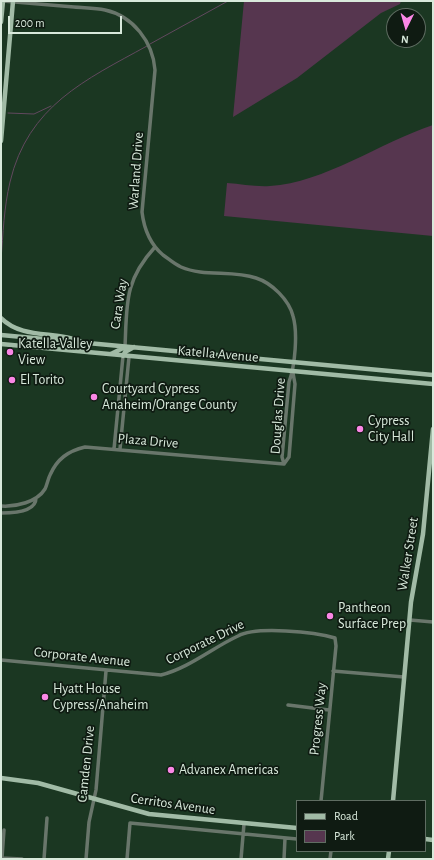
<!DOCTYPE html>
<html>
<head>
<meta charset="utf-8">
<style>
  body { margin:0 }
  #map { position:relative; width:434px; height:860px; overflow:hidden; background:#1b3722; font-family:"Alegreya Sans",sans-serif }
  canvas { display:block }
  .frame { position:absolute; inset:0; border:2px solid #d8e9db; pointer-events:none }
  .legend { position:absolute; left:296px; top:800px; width:130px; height:52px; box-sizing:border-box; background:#0f1b12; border:1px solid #5f6d62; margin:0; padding:5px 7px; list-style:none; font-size:12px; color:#d8e9db }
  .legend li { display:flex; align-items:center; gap:8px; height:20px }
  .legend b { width:20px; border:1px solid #5f6d62 }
  .north { position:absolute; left:386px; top:8px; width:40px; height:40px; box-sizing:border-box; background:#0f1b12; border:1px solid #5f6d62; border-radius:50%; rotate:185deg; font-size:11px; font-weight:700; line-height:16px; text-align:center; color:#d8e9db }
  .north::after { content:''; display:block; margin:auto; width:14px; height:18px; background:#fb87e6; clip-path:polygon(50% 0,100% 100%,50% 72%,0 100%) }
  .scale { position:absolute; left:8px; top:16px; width:114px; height:18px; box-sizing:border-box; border:2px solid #d8e9db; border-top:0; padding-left:5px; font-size:12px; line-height:14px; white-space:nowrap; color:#d8e9db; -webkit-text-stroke:3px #0f1b12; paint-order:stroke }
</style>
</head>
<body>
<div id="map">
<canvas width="434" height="860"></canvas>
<div class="frame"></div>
<ul class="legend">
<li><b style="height:5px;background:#a1bba6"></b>Road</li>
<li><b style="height:11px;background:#56364f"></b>Park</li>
</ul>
<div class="north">N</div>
<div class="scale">200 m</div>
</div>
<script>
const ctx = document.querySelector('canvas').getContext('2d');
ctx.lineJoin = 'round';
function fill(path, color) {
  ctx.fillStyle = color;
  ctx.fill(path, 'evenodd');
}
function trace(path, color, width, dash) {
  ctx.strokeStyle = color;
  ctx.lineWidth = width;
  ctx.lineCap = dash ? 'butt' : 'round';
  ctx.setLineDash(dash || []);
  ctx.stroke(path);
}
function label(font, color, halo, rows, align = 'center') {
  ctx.font = font + ' "Alegreya Sans",sans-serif';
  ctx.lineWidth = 3.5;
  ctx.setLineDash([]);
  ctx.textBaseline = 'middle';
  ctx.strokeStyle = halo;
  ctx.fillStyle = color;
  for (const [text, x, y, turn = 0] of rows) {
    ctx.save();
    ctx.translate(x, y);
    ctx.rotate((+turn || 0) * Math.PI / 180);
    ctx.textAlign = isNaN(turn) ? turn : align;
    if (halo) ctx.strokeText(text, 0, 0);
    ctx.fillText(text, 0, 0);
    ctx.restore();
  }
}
fill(new Path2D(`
  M244,1H401L400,4L381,13L297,78L233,117Z
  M433,125V236L224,216L227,183C241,184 256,187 270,186C324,183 381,142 433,125Z`), '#56364f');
trace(new Path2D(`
  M150,44L228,1
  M8,113L34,114L51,106
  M1,260C3,234 4,207 10,182C28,106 85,80 147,46`), '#62495f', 1);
trace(new Path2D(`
  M3,1C27,3 50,5 74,7C84,8 95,8 105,10C133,16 153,42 155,70L142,212C144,229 150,244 163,255C169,259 174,264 181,267C204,277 232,270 256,278C272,283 289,300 293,316C298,333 295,366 289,382L282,457L284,464
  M125,347C127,304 124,281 155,247
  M114,449L123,356
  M120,449L129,357
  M284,464L289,457L295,384L293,373
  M1,506C16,507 37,502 45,489C47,485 48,479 50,475C57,459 68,451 85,447L284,464
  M1,513C11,513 36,512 36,498
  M410,620L433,622
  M1,660L161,675C189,668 212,648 238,636C256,626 315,632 335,638L336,646L321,801
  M333,671L404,677
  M288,705L329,710
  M1,858L22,859
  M2,858L4,830
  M44,859L47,818
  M86,859L89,822L96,790L106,671
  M127,859L130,823L297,839
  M241,859L244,824
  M284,859L285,838
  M330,859L331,851`), '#69766b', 3.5);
trace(new Path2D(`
  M1,22L3,1
  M1,141L13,1
  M1,318C22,339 54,331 80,341
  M1,335L433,375
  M1,344L433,384
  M111,354L125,347
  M123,356L125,352L134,347
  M1,778L38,783L149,814L297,828
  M393,801L411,602L423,534L433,429
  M425,839L433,840
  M388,859L389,851`), '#a1bba6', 4.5);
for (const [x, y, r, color] of [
  [10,352,4,"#fb87e6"],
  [12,380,4,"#fb87e6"],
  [94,397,4,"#fb87e6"],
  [360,429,4,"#fb87e6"],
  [330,616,4,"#fb87e6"],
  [45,697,4,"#fb87e6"],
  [171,770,4,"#fb87e6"]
]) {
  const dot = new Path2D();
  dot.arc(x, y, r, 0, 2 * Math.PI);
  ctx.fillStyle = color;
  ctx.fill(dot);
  trace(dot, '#0f1b12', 1.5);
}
label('14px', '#d8e9db', '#0f1b12', [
  ["Warland Drive",136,171,-86],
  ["Cara Way",119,304,-81],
  ["Katella Avenue",218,354,5],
  ["Douglas Drive",278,416,-86],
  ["Plaza Drive",148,441,5],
  ["Walker Street",408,554,-81],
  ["Corporate Drive",205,642,-26],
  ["Corporate Avenue",82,657,6],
  ["Progress Way",318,719,-84],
  ["Camden Drive",86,764,-84],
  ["Cerritos Avenue",173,804,8]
]);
label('14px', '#d8e9db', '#0f1b12', [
  ["Katella-Valley",18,344],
  ["View",18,360],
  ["El Torito",20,380],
  ["Courtyard Cypress",102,389],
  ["Anaheim/Orange County",102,405],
  ["Cypress",368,421],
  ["City Hall",368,437],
  ["Pantheon",338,608],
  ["Surface Prep",338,624],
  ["Hyatt House",53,689],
  ["Cypress/Anaheim",53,705],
  ["Advanex Americas",179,770]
], 'left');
</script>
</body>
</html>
